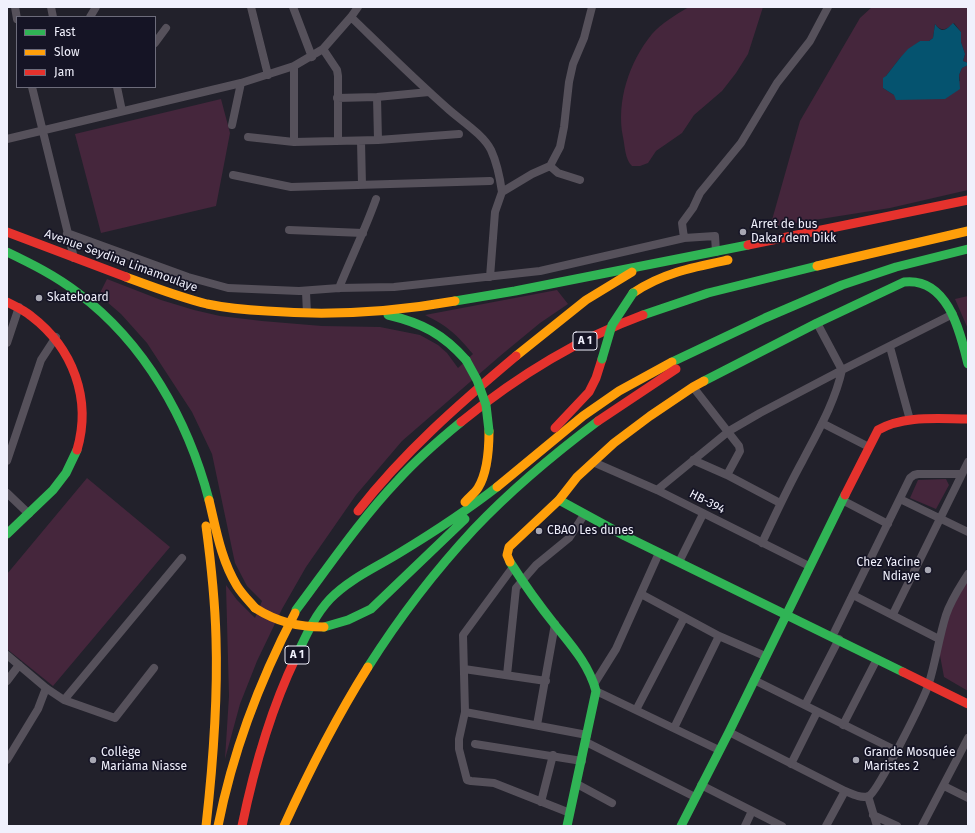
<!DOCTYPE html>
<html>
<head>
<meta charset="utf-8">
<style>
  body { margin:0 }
  #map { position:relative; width:975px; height:833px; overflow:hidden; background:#22212b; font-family:"Fira Sans",sans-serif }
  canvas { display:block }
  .frame { position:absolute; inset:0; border:8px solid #f0f0fc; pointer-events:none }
  .legend { position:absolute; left:16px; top:16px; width:140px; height:72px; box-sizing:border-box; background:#151425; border:1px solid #6d6c7b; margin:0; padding:5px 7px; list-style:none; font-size:12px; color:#f0f0fc }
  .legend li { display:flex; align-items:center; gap:8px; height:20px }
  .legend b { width:20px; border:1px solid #6d6c7b }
</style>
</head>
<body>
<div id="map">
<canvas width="975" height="833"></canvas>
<div class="frame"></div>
<ul class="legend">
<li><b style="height:5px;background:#30b455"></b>Fast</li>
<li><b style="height:5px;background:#ff9f0a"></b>Slow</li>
<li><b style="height:5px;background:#e5322d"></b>Jam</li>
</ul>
</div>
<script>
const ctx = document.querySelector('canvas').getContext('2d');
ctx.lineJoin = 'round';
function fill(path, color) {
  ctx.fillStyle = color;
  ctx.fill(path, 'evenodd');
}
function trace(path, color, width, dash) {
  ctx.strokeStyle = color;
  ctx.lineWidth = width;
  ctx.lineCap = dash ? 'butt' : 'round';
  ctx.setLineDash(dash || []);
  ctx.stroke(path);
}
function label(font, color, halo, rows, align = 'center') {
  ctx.font = font + ' "Fira Sans",sans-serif';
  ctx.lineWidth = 3.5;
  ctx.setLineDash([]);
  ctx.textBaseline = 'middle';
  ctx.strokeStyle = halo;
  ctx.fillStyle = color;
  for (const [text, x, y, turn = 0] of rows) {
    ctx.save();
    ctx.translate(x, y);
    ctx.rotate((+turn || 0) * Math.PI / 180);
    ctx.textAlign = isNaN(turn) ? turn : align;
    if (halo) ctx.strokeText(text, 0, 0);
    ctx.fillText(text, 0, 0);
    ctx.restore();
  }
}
fill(new Path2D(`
  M689,7H763L748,54L736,73L722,91L694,115L682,133L656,151L648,163L640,166H632C625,159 625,147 623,137C616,102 629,62 652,34C662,23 675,15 689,7Z
  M872,7H968V63L963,61L965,54L961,42V32L954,23C947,29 942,33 935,24L933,38L929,41H920L900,58L886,76L883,88L894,95L960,81L959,75L962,68L968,65V190L890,208L770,227L800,121L860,18Z
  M221,99L230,133L216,206L101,233L75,134Z
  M107,279L161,300L194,310L220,316L262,321L322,326L380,327L420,335L438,345L447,353L458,368L473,354C456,334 449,327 425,315L557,290L568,304L540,323L500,356L402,441L356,495L306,567L282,609L257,661L240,704L225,759L229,696L226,585L237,600L255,618L262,601L247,586L235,563L212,454L192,412L147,343L121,314L99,295Z
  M968,296V329L955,299Z
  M87,478L170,547L53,686L7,649V574Z
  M946,479L949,485L936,509L910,498L918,480Z
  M968,578V691L944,677L939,650L950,612Z`), '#45263c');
fill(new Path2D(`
  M953,23L961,32V42L965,54L963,61L968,63V65L962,68L959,75L960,89L945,99L896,100L894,95L883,88V78L886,76L900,58L908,49L920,41H929L933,38L935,24C942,34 946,30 953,23Z`), '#05536f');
trace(new Path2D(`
  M15,7L17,19
  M51,7L53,17
  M251,7L268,75
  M293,7L312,57
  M90,17L96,7
  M351,17C383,48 414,79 447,108C460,120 483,134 491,150C497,163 500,178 502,192
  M155,43L166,28
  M323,49L337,70L338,76V141
  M32,87L74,258
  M117,87L122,111
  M377,97L378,140
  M337,98L377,97L429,92
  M232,125L241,83
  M248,137L294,142V66
  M7,139L241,83L294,66L323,49L351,17L358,7
  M361,141L362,185
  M294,142L378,140L459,134
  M550,166L560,147L564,127L569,82L573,64L584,38L592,7
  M233,175L291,187L490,181
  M289,230L363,233
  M67,233L188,277L228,288L299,291L339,288L394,287L540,271L684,238L715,236L716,252
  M684,238L682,223L693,208L700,193L741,143L777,83L810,41L828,7
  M490,277L495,212L502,192L532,174L550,166L558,173L580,180
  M339,288C351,258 365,230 376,199
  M306,292L307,313
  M7,343L19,307
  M890,347L910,420
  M693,387L739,446L740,451L727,475
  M822,423L869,447
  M693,460L727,475L780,503
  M7,461L41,360L56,337
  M593,462L657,490L809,566
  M657,490L729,431L760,413L842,370L953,314
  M7,493L29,514
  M900,499L968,532
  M842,500L888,524
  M762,543C775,515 788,487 803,460C818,431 835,402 842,370L817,323
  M679,562L703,514
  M513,567L463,635L465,712L459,739V749L467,780L471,781L494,783L570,813
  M641,594L719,636L765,656
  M853,595L939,639
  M893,614L968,462
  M832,637L910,478L914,475L918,474H961
  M7,655L46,688L64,700L115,718L154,668
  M464,669L546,681
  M507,675L516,588L536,565L569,538L584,515
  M754,680L897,751
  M7,681L19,665
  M594,684L616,649L659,553
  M596,691L719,750
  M64,700L182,558
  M805,705L839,639
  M636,710L684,618
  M465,712L587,735
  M537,725L555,624
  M843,725L877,659
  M674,728L719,636
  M729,732L845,791C852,794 861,799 869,796C878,791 925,697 929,683C936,660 939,637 946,615C951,600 960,587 968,574
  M586,742L695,797
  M475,744L582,761
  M7,760L38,709L46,688
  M791,764L817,712
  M577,784L612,803
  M701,785L782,826
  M944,786L968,798
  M868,796L877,826
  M541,802L553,755
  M873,815L897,826
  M745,826L752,811
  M826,826L845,791
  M922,826L968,738`), '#56515b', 8);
trace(new Path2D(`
  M7,252C32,264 56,276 78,293C145,343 188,420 209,500
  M455,301L515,291L748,245
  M388,315C422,323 443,334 466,360
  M643,315L708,293L817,266
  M672,362L765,318L842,285L896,267L968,249
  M704,381L817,323L904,282C948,277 960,332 968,364
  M559,500L625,536L903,672
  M7,534L53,490L66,473L77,450
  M510,562C524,584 539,605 555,625C572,646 589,665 596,691L567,826
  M296,610C329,566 360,520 398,480C417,459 439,440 461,422
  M324,627L348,620L371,609L465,519
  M296,657C305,638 314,616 330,599C349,579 377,567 401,552C434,532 466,511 497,487
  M368,667C399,618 435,571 474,529C512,489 554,454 598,421
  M681,826L729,732L845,495`), '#30b455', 9);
trace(new Path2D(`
  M817,266L968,231
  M126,277C153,287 179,297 207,304C226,308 247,310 267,311C330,316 393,312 455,301
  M633,293C662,273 694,267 728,260
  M516,356L586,300L632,272
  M497,487L583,416L619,391L672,362
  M209,500C216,529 221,560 237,586C242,594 249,601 255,608
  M465,502C469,497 475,493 478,488C488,472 489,449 489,431
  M206,526C211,563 215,600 216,638C218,701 213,764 206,826
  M510,562L507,555L509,547L559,500L577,477L614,443L650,416L693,387L704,381
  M218,826C233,750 259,682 295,613
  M284,826C309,771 336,718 368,667`), '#ff9f0a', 9);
trace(new Path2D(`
  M7,232L126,277
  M748,245L968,200
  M7,302C15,306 24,310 31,316C73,348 92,399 77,450
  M598,421L676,369
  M461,422C515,378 578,339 643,315
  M555,428L589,392L596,378L602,359
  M845,495L878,430C904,415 939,419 968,419
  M358,511C404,452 459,404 516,356
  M903,672L968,704
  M242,826C254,768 270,711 296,657`), '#e5322d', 9);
trace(new Path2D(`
  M602,359L612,325L633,293
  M466,360L477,380L486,405L489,431`), '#30b455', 9);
trace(new Path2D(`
  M255,608C277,622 298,627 324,627`), '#ff9f0a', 9);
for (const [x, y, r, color] of [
  [743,232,4,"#a8a8b3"],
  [39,298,4,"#a8a8b3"],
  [539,531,4,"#a8a8b3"],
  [928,570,4,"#a8a8b3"],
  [93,760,4,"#a8a8b3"],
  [856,760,4,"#a8a8b3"]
]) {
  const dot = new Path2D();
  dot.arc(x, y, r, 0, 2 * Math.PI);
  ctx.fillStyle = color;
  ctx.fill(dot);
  trace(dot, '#151425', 1.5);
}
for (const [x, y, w] of [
  [585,341,24],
  [297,655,24]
]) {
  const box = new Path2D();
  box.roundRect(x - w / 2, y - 9, w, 18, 3);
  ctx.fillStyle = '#151425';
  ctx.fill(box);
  trace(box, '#f0f0fc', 1);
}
label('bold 11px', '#f0f0fc', null, [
  ["A 1",585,341],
  ["A 1",297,655]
]);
label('12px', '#f0f0fc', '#151425', [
  ["Arret de bus",751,225],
  ["Dakar dem Dikk",751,239],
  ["Skateboard",47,298],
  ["CBAO Les dunes",547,531],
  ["Chez Yacine",920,563,"right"],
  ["Ndiaye",920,577,"right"],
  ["Collège",101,753],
  ["Mariama Niasse",101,767],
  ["Grande Mosquée",864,753],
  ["Maristes 2",864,767]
], 'left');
label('12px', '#f0f0fc', '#151425', [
  ["Avenue Seydina Limamoulaye",121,261,20],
  ["HB-394",707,502,27]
]);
</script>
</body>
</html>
